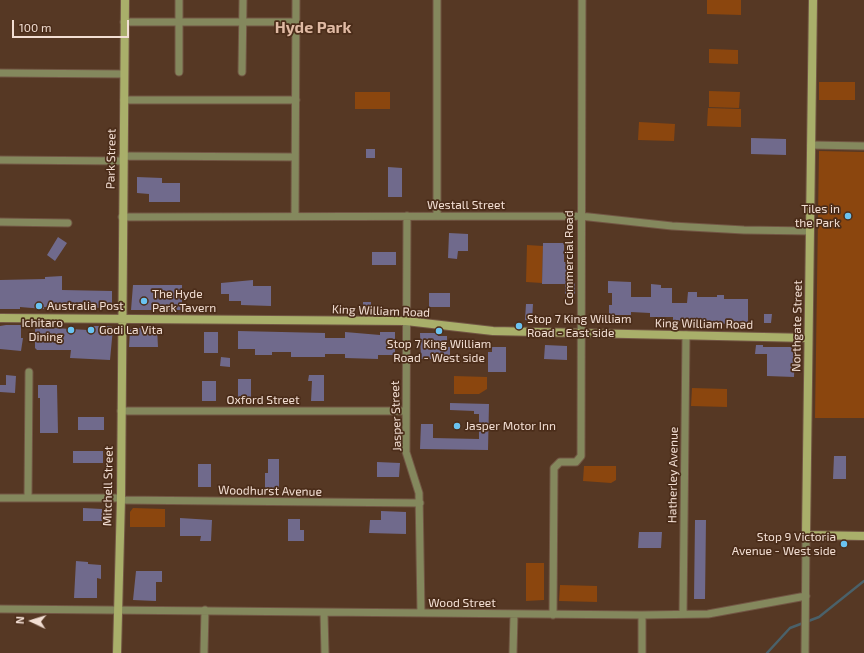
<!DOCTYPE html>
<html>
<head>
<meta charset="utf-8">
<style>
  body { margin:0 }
  #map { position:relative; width:864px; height:653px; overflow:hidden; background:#563824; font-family:"Exo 2",sans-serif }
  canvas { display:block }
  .north { position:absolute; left:12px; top:601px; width:40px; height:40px; -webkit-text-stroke:3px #4b2d1a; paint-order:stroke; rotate:274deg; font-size:11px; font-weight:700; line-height:16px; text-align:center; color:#f2ded3 }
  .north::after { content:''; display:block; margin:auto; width:14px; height:18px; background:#f2ded3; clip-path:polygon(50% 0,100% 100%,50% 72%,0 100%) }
  .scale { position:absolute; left:12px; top:20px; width:117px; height:18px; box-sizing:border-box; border:2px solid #f2ded3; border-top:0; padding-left:5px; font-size:12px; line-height:14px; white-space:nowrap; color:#f2ded3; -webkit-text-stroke:3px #4b2d1a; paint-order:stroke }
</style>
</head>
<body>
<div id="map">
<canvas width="864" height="653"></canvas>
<div class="north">N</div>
<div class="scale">100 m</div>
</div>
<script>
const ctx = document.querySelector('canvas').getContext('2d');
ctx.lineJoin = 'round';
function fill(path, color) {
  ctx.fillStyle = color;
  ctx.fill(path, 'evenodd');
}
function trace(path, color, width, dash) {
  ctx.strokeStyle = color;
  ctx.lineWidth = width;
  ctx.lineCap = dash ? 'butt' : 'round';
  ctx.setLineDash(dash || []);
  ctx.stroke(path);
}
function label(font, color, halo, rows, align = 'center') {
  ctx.font = font + ' "Exo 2",sans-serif';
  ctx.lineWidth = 3.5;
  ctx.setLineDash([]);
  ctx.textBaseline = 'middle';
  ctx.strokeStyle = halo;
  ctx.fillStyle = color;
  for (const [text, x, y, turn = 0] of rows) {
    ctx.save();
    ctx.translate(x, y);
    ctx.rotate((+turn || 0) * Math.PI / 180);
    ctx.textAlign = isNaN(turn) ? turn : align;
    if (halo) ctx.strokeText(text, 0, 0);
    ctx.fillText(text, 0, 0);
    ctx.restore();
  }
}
fill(new Path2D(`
  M707,0H741V15L707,14Z
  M709,49L738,50V64L709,63Z
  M819,82H855V100H819Z
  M709,91L740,92L739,108L709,107Z
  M355,92H390V109H355Z
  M708,108L741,109V127L707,126Z
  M639,122L675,124L674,141L638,140Z
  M819,151L864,152V418H815Z
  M527,245L543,246L542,283L526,282Z
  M454,376L487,377V389L479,394H454Z
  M692,388L727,389V407L691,406Z
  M584,466H616V480L611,483L583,481Z
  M133,508L165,509V527H130V512Z
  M526,563H544V600L526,601Z
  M560,585L597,586V602L559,601Z`), '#8b460e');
trace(new Path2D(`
  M767,653L790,628L819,617L864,581`), '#4a616a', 2.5);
fill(new Path2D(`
  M751,138L786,139V155L751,154Z
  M366,149H375V158H366Z
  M388,167L402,168V197H388Z
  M137,177L162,178V183H180V202H149V194L137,193Z
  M449,233L468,234V251H458L457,259L448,258Z
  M58,237L67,243L55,261L47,255Z
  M543,243H564V262H570V283H575V294H565V284H542Z
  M372,252H396V265H372Z
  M62,276V290L112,291V303L107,308L44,307V309L20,307V309H0V280L45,279V277Z
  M253,280V286H271V306L241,305V301H229V294H221V283Z
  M608,281L631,282V297H651V284L661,285V288H672V303H687L688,292H697V297H717V295H724V299H748V323L717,324V322L673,321V317H650V313L631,312V315H609V305H612V293H608Z
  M133,285H182V310H131Z
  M429,293H450V307H429Z
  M363,302H371V309H363Z
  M526,304H533L532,321L525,320Z
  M764,314H772L771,323H764Z
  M6,325H21V338H23L21,351L0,349V326Z
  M89,326H111L113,328L110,360L70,358L71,350H37L35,348V329L37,327L88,330Z
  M133,328H157L158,347H129L130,330Z
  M238,331L325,333V338H345V332L380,335V332H395V355H378V359L345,358V354H325V357H291V352H272V355H255V349H238Z
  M204,332H218V353H204Z
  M420,333H438V336H447V347H450V359H421Z
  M545,345L567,346V360L544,359Z
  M756,345H763V347H795L794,377L767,376V354H755Z
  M492,347H506V372H488V352H492Z
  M221,357L230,358V367L220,366Z
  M6,375L16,376L15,393L0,392V385H6Z
  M309,375H324V401H311L312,381H308Z
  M238,379H251V400H238Z
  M202,381H216V401H202Z
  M38,385H57L58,433H40V398H38Z
  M450,403L489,404L488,450L420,449L421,424H433V438L479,439V414H474V411L450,410Z
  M78,417H104V430H78Z
  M73,451H103V463H73Z
  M834,456H846V479H833Z
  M268,459H279V490H265V473H268Z
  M377,462L400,463L399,477H377Z
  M198,464H211V487H198Z
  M83,508L102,509V521H83Z
  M381,511L406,512V534L369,533L370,520H381Z
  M180,518L212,520L211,541H200L201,536H180Z
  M288,519H300V530H304V541H288Z
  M695,520H706L705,599H694Z
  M639,532H662L661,548H638Z
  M76,561L88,562V564L101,565V579L97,578V598H74Z
  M136,571H162V582H156V601L133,600Z`), '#706a8c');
const street = new Path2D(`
  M124,22H296
  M179,72V0
  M242,72L243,0
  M0,73L124,74
  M124,100H296
  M811,145L864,146
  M123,156L295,157
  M0,160L123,161
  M295,216L296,0
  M407,216L406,452L419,493L421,613
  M437,216V0
  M122,217L580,216L672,226L744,230L810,231
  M0,222L68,223
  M121,411H405
  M28,497L29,372
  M0,498H121
  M120,500L420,503
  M0,609L642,615L708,614L806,596
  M324,613L325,653
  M683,614L686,335
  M553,615L554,468L560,462H576L581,456L582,0
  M204,653L205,610
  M513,653L514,614
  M642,653V615
  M805,653L806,535`);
const secondary = new Path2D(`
  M813,0L806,535L864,536
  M0,318L406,321L493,331L808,338
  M117,653L121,498L125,0`);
trace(street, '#725644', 9);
trace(secondary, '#725644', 10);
trace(street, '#84885d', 7);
trace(secondary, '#a9af6a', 8);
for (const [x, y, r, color] of [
  [848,216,4,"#6ac3f1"],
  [144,301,4,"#6ac3f1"],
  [39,306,4,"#6ac3f1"],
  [519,326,4,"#6ac3f1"],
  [71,330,4,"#6ac3f1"],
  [91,330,4,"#6ac3f1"],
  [439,331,4,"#6ac3f1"],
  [457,426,4,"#6ac3f1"],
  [844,544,4,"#6ac3f1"]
]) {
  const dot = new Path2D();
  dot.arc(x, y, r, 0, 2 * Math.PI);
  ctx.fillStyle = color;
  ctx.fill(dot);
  trace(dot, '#4b2d1a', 1.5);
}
label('12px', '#f2ded3', '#4b2d1a', [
  ["Park Street",111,159,-89],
  ["Westall Street",466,205],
  ["Commercial Road",569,258,-90],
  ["King William Road",381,311,2],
  ["King William Road",704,324,1],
  ["Northgate Street",797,326,-89],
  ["Oxford Street",263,400],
  ["Jasper Street",396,416,-92],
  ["Hatherley Avenue",673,475,-89],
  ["Mitchell Street",108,486,-89],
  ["Woodhurst Avenue",270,491,1],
  ["Wood Street",462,603]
]);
label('12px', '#f2ded3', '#4b2d1a', [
  ["Tiles in",840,209,"right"],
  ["the Park",840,223,"right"],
  ["The Hyde",152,294],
  ["Park Tavern",152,308],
  ["Australia Post",47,306],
  ["Stop 7 King William",527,319],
  ["Road - East side",527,333],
  ["Ichitaro",63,323,"right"],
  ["Dining",63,337,"right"],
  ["Godi La Vita",99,330],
  ["Stop 7 King William",439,344,"center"],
  ["Road - West side",439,358,"center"],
  ["Jasper Motor Inn",465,426],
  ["Stop 9 Victoria",836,537,"right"],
  ["Avenue - West side",836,551,"right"]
], 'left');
label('bold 16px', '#e0baa4', '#4b2d1a', [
  ["Hyde Park",313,28]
]);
</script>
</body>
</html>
